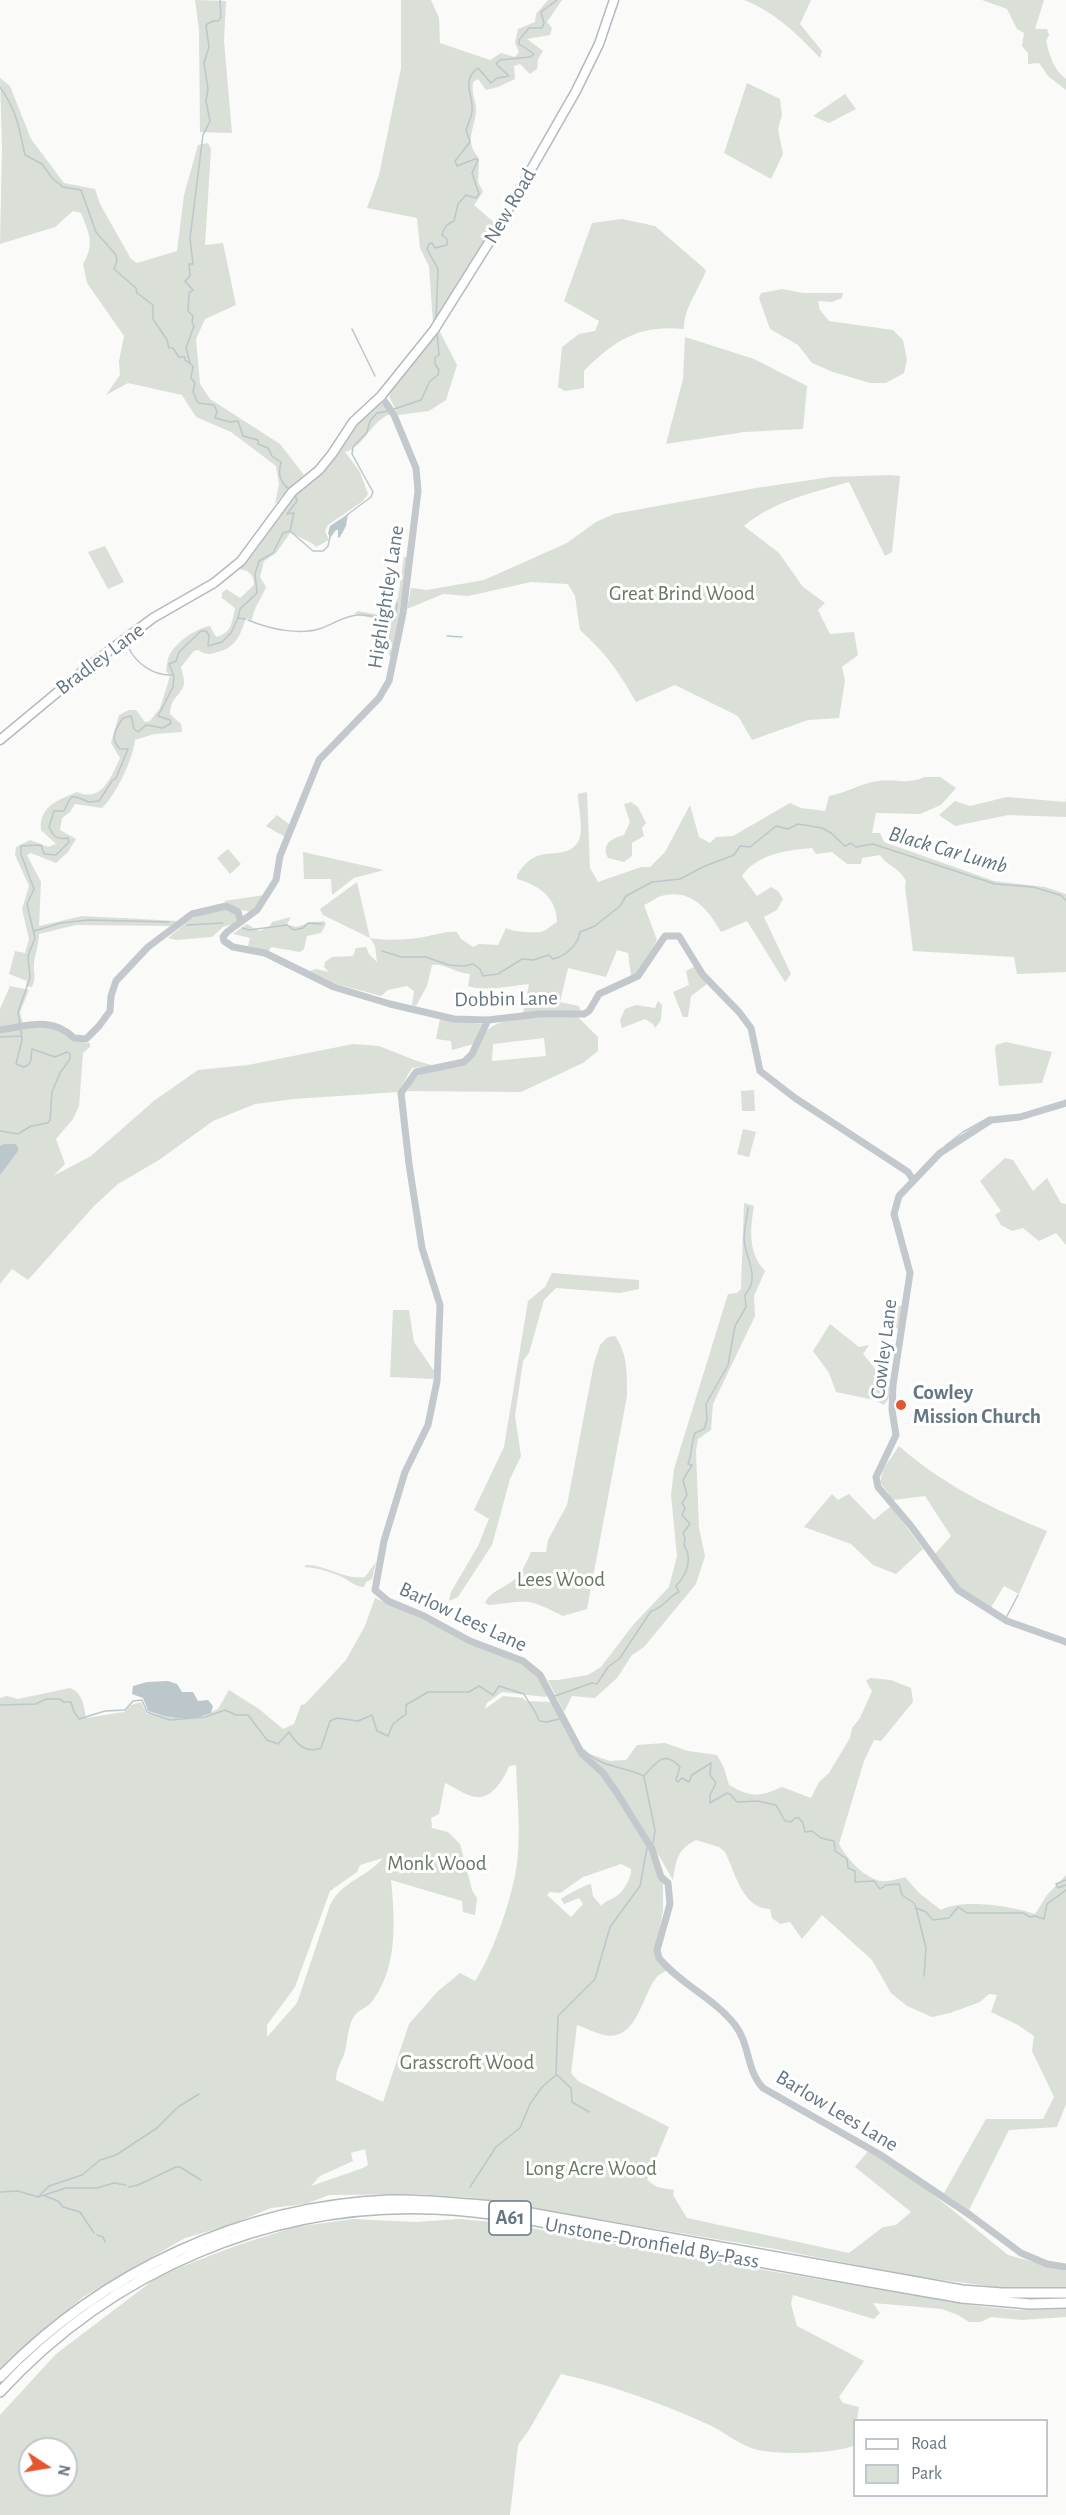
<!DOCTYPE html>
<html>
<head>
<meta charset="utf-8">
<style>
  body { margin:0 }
  #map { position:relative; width:1066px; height:2515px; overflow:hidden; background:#fafaf8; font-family:"Alegreya Sans",sans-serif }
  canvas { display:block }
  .legend { position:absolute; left:853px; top:2419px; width:195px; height:78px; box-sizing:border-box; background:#fff; border:2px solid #c1c8cd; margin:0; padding:8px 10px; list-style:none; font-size:18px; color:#657683 }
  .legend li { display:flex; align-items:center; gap:12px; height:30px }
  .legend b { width:30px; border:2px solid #c1c8cd }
  .north { position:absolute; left:18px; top:2437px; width:60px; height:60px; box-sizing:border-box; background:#fff; border:2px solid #c1c8cd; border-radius:50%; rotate:102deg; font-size:16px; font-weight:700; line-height:24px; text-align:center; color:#657683 }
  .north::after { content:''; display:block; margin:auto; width:21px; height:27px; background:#e4572e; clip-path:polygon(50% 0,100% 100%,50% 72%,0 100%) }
</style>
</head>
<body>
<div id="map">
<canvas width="1066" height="2515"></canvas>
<ul class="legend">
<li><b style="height:8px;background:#fff"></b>Road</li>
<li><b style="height:16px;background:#dadfd7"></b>Park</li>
</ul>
<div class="north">N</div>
</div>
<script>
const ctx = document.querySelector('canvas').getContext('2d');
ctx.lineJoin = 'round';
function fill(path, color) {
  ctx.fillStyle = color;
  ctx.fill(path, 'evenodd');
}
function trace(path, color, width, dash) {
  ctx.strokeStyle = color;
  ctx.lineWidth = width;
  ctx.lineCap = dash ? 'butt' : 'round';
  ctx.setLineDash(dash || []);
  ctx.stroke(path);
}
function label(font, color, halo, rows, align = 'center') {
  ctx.font = font + ' "Alegreya Sans",sans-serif';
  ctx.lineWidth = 6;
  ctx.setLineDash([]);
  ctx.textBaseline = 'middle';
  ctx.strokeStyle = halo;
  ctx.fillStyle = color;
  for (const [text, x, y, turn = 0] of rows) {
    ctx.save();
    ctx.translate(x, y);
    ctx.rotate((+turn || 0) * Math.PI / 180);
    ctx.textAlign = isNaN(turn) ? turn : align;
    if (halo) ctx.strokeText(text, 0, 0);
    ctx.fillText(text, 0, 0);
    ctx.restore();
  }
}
fill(new Path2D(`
  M195,0L226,1L224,41L232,133L200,132L199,30Z
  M401,0H431L439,18L440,43L490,60L501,53L515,57L519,52L515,43L518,29L535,22L536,14L548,0H562L547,22L552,28L550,35L527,39L543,51L538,59L537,69L530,74L520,64L514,66L515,79L498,87L486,90L478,79L473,82C471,96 477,102 476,112C474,131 464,141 479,158L478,182L483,192L474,205L497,225L433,323L429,266L420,248L417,218L367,208L379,175L401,68Z
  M744,0H811L800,24L822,51L820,58C797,34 775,12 744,0Z
  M982,0H1044L1035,29H1047L1049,35L1046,41C1050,56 1053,69 1066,79V90L1048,76L1039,63L1028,64V53L1022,46L1024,33L1017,29L1007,9Z
  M0,78L10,86L31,139L64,183L95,189L100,204L131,259L137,263L177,251L184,195L198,145L208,143L211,149L205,245L223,243L236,305L205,319L196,339L200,384L210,399L280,444L304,475L291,486L275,504L279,484L276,466L231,432L196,417L182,395L128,383L106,395L120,375L119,361L124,336L87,283L83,264C95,244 89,233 81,213L73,211L55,227L0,244L2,147Z
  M747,83L780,99L782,115L778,129L783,154L771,179L724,153Z
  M845,94L856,109L829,123L813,116Z
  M622,219L655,226L706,270C699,290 684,307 684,329C638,325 615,340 584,371V388L565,391L558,387L562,347L579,334L595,331L599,321L564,301L592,223Z
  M782,289L803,293H843L842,298L832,302L818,301L820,310L829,321L893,330L903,340L907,360L904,373L886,383H870L833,372L812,363L798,345L770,329L759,298L761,293Z
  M439,330L457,365L446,400L429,411L398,415L389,396L391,391Z
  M685,337L754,359L807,386L803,429L744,432L666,444L683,379Z
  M380,401L390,414C370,422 365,446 345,452L360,472L368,494L363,501L328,525L325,531L329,540L316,547C309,540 299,538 291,532L276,553L264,561L260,577L266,587C261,600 254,606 252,620L246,618C241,633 237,646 221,651C211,654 208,656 198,650L194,651L181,667C182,672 184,678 184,682C184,694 170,696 170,714L181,724L182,732L154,734L135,740C133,759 116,795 102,808L75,804L70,812L62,818L60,830L76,839L68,852L56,863L31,853L27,855L41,882L39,926L82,916L178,921L171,926L76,925L39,934C39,944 35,954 34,963C33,974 37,976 32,987L26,986L27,981L9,974L15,951L25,953L29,939L22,909L29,886L15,855L16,847L30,840L48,847L56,844L41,830C39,806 58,800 77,792C102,803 111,777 120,758L111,743L119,715L129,710H136L145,722L150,721L160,708L170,676L166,671C167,666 167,660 169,656C175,643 196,628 210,626L216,637C232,633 232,622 235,608L222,598V593L226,589L240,598L254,585C254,573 248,570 237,569L295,494L325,470L348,433Z
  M891,475L900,476L892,552L885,556L849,482C812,493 773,501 744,526L779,553L803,587L825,603L818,610L830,634L854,632L858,655L842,667L845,681L839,718L808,720L752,740L738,716L675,685L636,702C618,670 607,655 580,630L575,596L568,584L531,582L468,596L443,594L407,609L411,588L427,590L484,580L567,543L596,522L614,514L756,488L831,477Z
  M105,546L124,582L108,589L88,552Z
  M404,557H408L392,658L389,655V625L372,618L354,614L358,611L380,615L393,611L398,597Z
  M925,777H940L956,788L941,805L920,814L876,813L872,833H880L884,842L994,881L1045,887L1066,894V972L1017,974L1014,957L913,951L905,887L906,881C899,867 888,867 880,855L862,858L861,864H847L832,852L816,854L812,848C787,850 757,854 742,876L757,896L771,887L778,891L783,899L777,910L764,917L791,974L785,982L747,921L721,932C708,909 691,888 661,896C655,898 650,903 644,905L657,940L638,973L631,976L628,953L617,950L606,977L568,968L560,1002L579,1006L581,1012L523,1013L529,984C509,986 487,992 468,986L470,974C455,973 445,963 432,965L427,986L416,1006L412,1005L414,991L407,986L388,990L381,996L337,984L309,971L316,969L329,972L324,967L325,962L332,957L353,956L356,948L366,947L369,954L377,962L375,946L370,938L323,915L320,909L357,882L370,938C387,941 406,940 424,937C435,935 446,931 457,932L461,939L473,947L479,944L498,945L506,928C513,932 532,933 540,932C546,931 552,925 557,922C557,898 539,885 517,879V875C522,867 528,860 537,856C551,851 571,857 579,840C584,829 578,807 578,794L587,792L590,868L598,882L641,867H650L665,852L690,805L699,837L710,843L716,837L733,836L790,803L801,808L825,811L829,796C846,793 861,783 879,781C898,779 904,785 925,777Z
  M1007,797L1065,802L1066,799V817L1008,815L955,826L939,815L955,801L970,806Z
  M631,802L638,807L646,823L642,828L644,836L632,843V856L624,862L608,858C601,844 612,838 624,835L630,822L624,804Z
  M277,815L290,825L285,837L266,826Z
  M228,849L241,864L230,874L217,858Z
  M303,852L384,870L354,878L332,895L331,879H304Z
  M264,895L251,912L241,910L224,901Z
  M227,909L237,914L240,919L237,923L223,927L212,937L176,940L168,938L191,919L209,911Z
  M291,917L287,924C297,929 299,926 308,923C312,921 319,922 324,921L326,924L321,933L307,936L304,949L300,952L271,947L269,951L248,946L250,938L233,934L247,924L259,931L269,927L272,922Z
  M696,966L707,984L691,996L688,1017H683L673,992L689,985L686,971Z
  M10,986L29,990L20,1012L23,1024L0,1027V1009Z
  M658,1001L662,1005L661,1020L655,1028L653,1024L645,1019L622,1028L620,1020L625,1009L636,1005L655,1008Z
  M578,1017L598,1037V1051L583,1063L521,1092L408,1091C413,1067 453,1063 473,1056C478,1047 482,1034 490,1028C507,1014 555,1018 578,1017ZM544,1038L546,1056L492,1061L493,1044Z
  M440,1019L482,1024L474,1044L452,1050L451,1041L436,1039Z
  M50,1026C65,1032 73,1043 90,1043V1047L83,1053L79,1106L73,1119L56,1139L65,1164L53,1176L91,1156L155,1100L198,1070L248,1065L353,1044L379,1046L417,1061L435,1066L412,1068L398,1092L294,1099L255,1104L213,1121L159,1160L118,1184L94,1206L28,1280L12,1269L0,1284V1032Z
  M1006,1042L1052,1052L1042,1083L999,1086L995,1048L996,1045Z
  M754,1090L755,1111H742L741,1091Z
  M743,1129L756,1132L749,1157L737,1154Z
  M1005,1158L1013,1160L1033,1191L1047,1178L1061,1203L1066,1204V1245L1056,1233L1039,1241L1023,1228L1012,1231L1001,1225L995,1215L1001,1211L980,1181Z
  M744,1203L754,1206C750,1229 748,1253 765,1271L754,1296L755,1316L713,1404L711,1430L698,1439L696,1451L699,1528L705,1556L696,1584L644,1647L632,1655L617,1678L595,1698L572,1696L564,1712L548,1680H558L588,1675L601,1667L633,1625L669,1587L677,1556L671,1495L674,1469L728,1294L737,1293L741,1289Z
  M552,1273L639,1280V1289L620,1293L556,1288L544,1300L529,1353L523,1361L515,1416L521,1456L510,1479L492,1545L458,1597L449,1601L451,1592L478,1546L489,1519L474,1510L504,1447L528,1301L545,1287Z
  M904,1305L899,1329L881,1324C884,1311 890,1308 904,1305Z
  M393,1310H409L414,1342L434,1371L433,1379L390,1377Z
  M830,1324L859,1347L869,1345L863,1354L883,1378L890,1381L889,1398L884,1405L875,1400L836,1392L829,1373L813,1351Z
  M615,1336C628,1354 627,1375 627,1396L587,1609L563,1616C526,1597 529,1601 489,1605L485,1603C491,1590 506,1588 516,1578C523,1571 527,1561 531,1552H546L548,1540L567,1505L594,1363L600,1345L608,1337Z
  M899,1446C943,1485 993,1509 1047,1531L1019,1594L1004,1586L990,1609L959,1589L935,1554L951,1536L925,1496L893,1500L880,1482L884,1468Z
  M832,1494L838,1500L849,1494L874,1520L891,1506L923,1549L896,1574L873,1565L851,1544L804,1527Z
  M376,1562L372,1579L366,1582L364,1587C356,1587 350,1581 342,1577C331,1572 318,1568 305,1567V1565C326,1564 343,1580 365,1577Z
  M375,1598L453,1633L477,1647L522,1663L539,1677L548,1693L546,1697L502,1692L487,1703L485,1709L503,1696L523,1698L526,1701L552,1702L561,1721L600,1773L649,1847L663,1881V1910L655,1953L668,1970C664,1972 659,1974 656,1978C642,1995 637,2042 604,2035C595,2033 586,2028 577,2025L571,2073L578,2081L669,2127L647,2180L657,2187L674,2190L673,2195L687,2218L849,2253L883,2227L896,2225L911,2212L855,2167L868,2151L924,2187L1008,2255L1066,2271V2288L996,2287L912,2276L775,2249L474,2198L417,2194L329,2195L306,2204L271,2208L230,2225L185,2238L83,2297L0,2369V1698L7,1696L18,1699L70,1688C83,1693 84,1706 86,1718L124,1712L131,1705L141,1702L147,1714L204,1716L218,1709L229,1690L259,1709L283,1729L294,1724L301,1705L305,1704L346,1660L365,1626ZM516,1765C517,1797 521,1831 517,1863C513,1896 493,1954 475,1981L460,1973L437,1992L409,2024L383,2102L336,2080C336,2070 340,2064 344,2055C348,2042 347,2026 355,2015C360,2009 369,2007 373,2000C398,1966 395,1919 391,1880L462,1901L463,1912L475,1915L477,1898L472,1890L460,1844L448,1832L432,1828L431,1818L439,1814L445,1783C455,1787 466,1796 476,1797C492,1799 504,1779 509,1766ZM383,1858C365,1879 343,1880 330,1905L297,2003L267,2037V2025L295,1987L330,1891L357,1872L360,1865ZM621,1864L631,1869C632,1876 624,1891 618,1895C612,1900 606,1900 601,1906L593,1896L591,1884C585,1885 566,1895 561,1899L564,1904L579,1898L583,1904L571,1917L547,1895L550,1892L560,1893L583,1877ZM365,2149L368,2165L363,2168L311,2186L320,2176L353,2161L351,2153Z
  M870,1678L891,1680L911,1688L913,1702L881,1741L874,1740L864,1761L839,1844C847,1859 864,1878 881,1881C888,1882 898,1879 905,1877L919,1893L941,1910C961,1898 1013,1906 1035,1914L1047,1895L1066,1875V2104L1057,2127L1009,2130L969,2210L944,2193L986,2119H1043L1054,2097L1032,2051L1034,2036L1018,2025L991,2012L997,1995L989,1994L980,2002L950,2013L932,2017L907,2006L891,1993L872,1960L822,1915L802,1939L790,1922L780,1924L772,1918L770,1909C742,1908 736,1874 725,1852L719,1847L696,1840C677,1849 676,1861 673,1880L638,1820L584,1752L610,1761L626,1760L637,1745L665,1743L688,1751L717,1755L724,1768L729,1785C752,1798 759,1797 782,1787L811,1798L819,1782L829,1773L850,1738L852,1728L860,1718L872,1691L866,1681Z
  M353,2219L416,2222L460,2219L504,2223L681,2256L977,2306L1018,2310L1066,2309V2317L1022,2320L991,2317L981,2322H969L958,2315L942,2309L873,2303L880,2313L874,2319L793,2295L791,2304L797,2326L864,2361L839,2397L843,2403L859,2407L857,2420H854L853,2446C831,2454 781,2455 758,2450C740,2446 722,2430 705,2423C658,2402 611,2385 561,2374L529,2430L518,2445L510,2515H0V2415L56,2354L160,2275L238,2245L295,2227ZM30,2449H66V2485H30Z`), '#dadfd7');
fill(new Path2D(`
  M348,514L346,526L340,537L338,538V530H336L330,538L328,533L330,526Z
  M4,1144H15L18,1147V1151L0,1175V1146Z
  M168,1681L177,1684L182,1692H193L198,1701L208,1700L213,1706L211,1713C191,1722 168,1718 148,1711L143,1698L132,1694L133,1686L147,1682Z`), '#bbc7cb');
trace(new Path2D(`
  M0,87C18,114 18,124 25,155L42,164L52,178L63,187L81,190L96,232L116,255L117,261L114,269L136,288L137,293L153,305V319L167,340L169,348H173L179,357H185V360L193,366L191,378L195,383L193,392L198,403L214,405L217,412L215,418L230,422L238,421L243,436L258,440V444L268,448L272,456L281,462C278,474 279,481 289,489
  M436,321L438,269L427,249L429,244L432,243L435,248L447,245V239L442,235C444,227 447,224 454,221L458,204L466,195L476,198L479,194L472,173L478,160L475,159L457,166L455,161L470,142L466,130C468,124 471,118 472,112C474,95 460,81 478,68L491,83L497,78L509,76L496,64L500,60L530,57L534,54L519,44V40L529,28H542L544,23L541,12L557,0
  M352,329L375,376
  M190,363L186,348L194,326L192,322L193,316L188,311L189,293L193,290L185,281L190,276L189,264H193L190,238L203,135L210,121L206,101L208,89L204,63L209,47L206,25L213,21H218L221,17L220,0
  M394,409L421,400L430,381L438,375L439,370L435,364V358L439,355L437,332
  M347,515L371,497L373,492L352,454L353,447L367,432L370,421L377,413L390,411
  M290,531L294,513L287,514L297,501L295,494
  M238,618L246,619
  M248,620C269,629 301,636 322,628C335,623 344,616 358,615C368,614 380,619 390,617L395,620L397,603
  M447,636L462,637
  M128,647C136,663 153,676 172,675
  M187,925L223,923
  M242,928L249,930L287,925L294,930L303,928L308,923L322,924
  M34,931L61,923L88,920L169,922
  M382,951L401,957H426L449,965L464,966L473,964L480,969L483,976L498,974L522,959L533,960L549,955L553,959C566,956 578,945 580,932L595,926L620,906L626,896L652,882L680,879L705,866L734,855L740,846L750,847L776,826L788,829L798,824L822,828L831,833L845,846L851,843L856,847L873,844L995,884L1033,887L1060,895L1066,900
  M20,1025L18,1012L30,978L28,956L35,938L27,904L34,889L21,854V846L41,845L44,854L56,855L69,842L68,838C56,840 54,837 49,827L54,811H64C73,792 70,795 89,802L99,801L112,781L116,778L128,749H120C109,739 116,728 123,718L131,716L134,729L138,732L146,725L163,728L171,723L170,720L158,716L173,687L174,676L169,664L176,661L179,652L201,631H206L209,635L208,646L222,642L231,633L238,618L240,609L257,593L255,574L259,561L273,553L283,533L290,531L313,551H323L328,546L330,537
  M0,1037L21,1036
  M0,1131L18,1134L31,1126L48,1123L50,1120L52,1092L60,1073L70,1059V1054L67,1052L55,1057L32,1049C30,1057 34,1063 24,1067L16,1064L22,1040L21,1030
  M945,1146L963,1132L990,1117
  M1007,1616L1018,1595
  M555,1696L592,1683L597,1684L608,1667L620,1658L651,1611C664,1608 667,1597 679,1592L676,1586C687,1574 693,1560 684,1545L685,1538L683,1533L690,1524L682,1515L685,1508L682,1503L687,1495L683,1480L692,1465L688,1464C692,1454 691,1444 695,1433L704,1429L707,1420L706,1404L728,1365L735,1326L746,1307L745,1295C759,1279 749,1265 745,1246C742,1235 747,1220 748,1208
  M0,1705L36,1704L46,1699H59L64,1702H71L74,1712L79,1719L105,1711L125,1710L133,1701L142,1700L147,1712L170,1720L205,1717L225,1710L236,1715H248L267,1740L278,1744L289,1732C297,1744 305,1754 321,1748L330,1721L337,1718L358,1721L372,1715L377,1731L388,1736L393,1724L406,1714V1705L428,1692H469L479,1686L493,1695L499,1686L524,1694C529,1704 536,1710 539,1721L547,1722L559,1719
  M584,1750C601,1768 624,1766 644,1776C656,1763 664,1749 680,1767L676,1780L678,1782L682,1778L689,1782L692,1775L711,1763L710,1775L716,1783L710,1795V1803L727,1793L730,1794L737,1802L757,1801L776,1805L785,1821L791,1822L795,1818H799L803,1823L805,1832L812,1831L821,1838L834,1841L835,1851L847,1859L848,1868L855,1871V1882L874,1881L880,1889L886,1885L899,1884L902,1895L914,1903L916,1908L926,1912L933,1920L949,1918L958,1907L967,1913H1023L1030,1917L1035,1916L1044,1919L1047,1904L1066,1890
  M644,1777L655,1830L653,1843
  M1066,1880L1056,1884L1058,1888L1066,1885
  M916,1908L926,1948L924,1976
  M557,2075L571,2088L572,2102L589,2112
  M129,2187L138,2185L176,2167H180L201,2180
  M470,2187L496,2147L520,2128L530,2104L542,2087L556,2075L558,2016L595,1979L610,1927L640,1886L647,1848
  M0,2192L18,2191L38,2197L66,2188H97L114,2183L126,2185
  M45,2196L58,2201L63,2207L80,2212L94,2233
  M38,2197L49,2186L82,2175L100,2160L116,2155L157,2128L178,2107L199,2094
  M97,2235L103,2237L105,2242`), '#bbc7cb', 1.5);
const secondary = new Path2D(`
  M0,740L89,666L153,618L214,583L241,561L292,492L319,470L332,454L353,422L381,396L434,330L493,236L576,91L599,44L614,0`);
const trunk = new Path2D(`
  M0,2377C103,2271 243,2206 390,2200C424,2199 457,2203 491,2206L962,2290L1002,2293H1066
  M0,2392C111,2271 271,2202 435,2209C505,2212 574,2229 643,2241C749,2260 855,2280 962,2298L1030,2304L1066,2303`);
trace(secondary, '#b3babf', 11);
trace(trunk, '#b4b9bd', 12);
trace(new Path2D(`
  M381,396L394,415L416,468L418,491L403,613L389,681L379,698L319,760L280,856L276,880L257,910L227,932L223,937L224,941L233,947L265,953L334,987L390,1004L454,1019L488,1020L539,1014H584L589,1011L599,994L638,976L665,936H679L703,975L739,1012L751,1028L760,1071L795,1098L908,1172L913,1180
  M488,1020L472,1054L464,1062L416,1072L401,1093L409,1164L422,1248L440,1305L437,1381L428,1425L405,1472L384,1541L375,1590L388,1601L424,1616L470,1641L523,1661L540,1675L582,1754L603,1773L617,1793L652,1849L661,1877L668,1883L670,1904L657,1950L659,1958C680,1984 714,1998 735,2025C750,2044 746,2070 763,2088L879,2154L970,2215L1021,2253L1047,2264L1066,2267
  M0,1030C28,1026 52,1016 74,1038L86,1039L99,1026L110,1011L111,996L116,981L148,947L192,914L226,906L238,912L241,922
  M1066,1103L1020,1117L991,1120L940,1153L899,1196L894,1214L910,1273L893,1385L892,1410L896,1435L876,1477L878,1487L911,1526L958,1590L1007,1621L1066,1642`), '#c3c8cc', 7);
trace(secondary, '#fff', 8);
trace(trunk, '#fff', 9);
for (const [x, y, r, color] of [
  [901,1405,6,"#e4572e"]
]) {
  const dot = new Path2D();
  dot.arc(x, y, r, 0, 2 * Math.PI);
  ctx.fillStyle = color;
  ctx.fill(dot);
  trace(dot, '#fff', 2);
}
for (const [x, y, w] of [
  [510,2218,42]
]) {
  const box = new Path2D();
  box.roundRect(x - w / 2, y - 17, w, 34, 4.5);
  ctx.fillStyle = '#fff';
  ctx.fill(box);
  trace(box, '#657683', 1.5);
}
label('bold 20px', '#657683', null, [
  ["A61",510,2218]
]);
label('21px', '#657683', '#fff', [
  ["New Road",510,206,-60],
  ["Highlightley Lane",386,597,-81],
  ["Bradley Lane",100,659,-37],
  ["Dobbin Lane",506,999,-1],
  ["Cowley Lane",884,1349,-83],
  ["Barlow Lees Lane",463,1617,25],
  ["Barlow Lees Lane",837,2111,31],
  ["Unstone-Dronfield By-Pass",652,2243,10]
]);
label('21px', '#687a64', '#fff', [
  ["Great Brind Wood",682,594],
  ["Lees Wood",561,1580],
  ["Monk Wood",437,1864],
  ["Grasscroft Wood",467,2063],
  ["Long Acre Wood",591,2169]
]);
label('bold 21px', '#657683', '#fff', [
  ["Cowley",913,1393],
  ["Mission Church",913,1417]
], 'left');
label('italic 22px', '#60757c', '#fff', [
  ["Black Car Lumb",948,850,16]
]);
</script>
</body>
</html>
